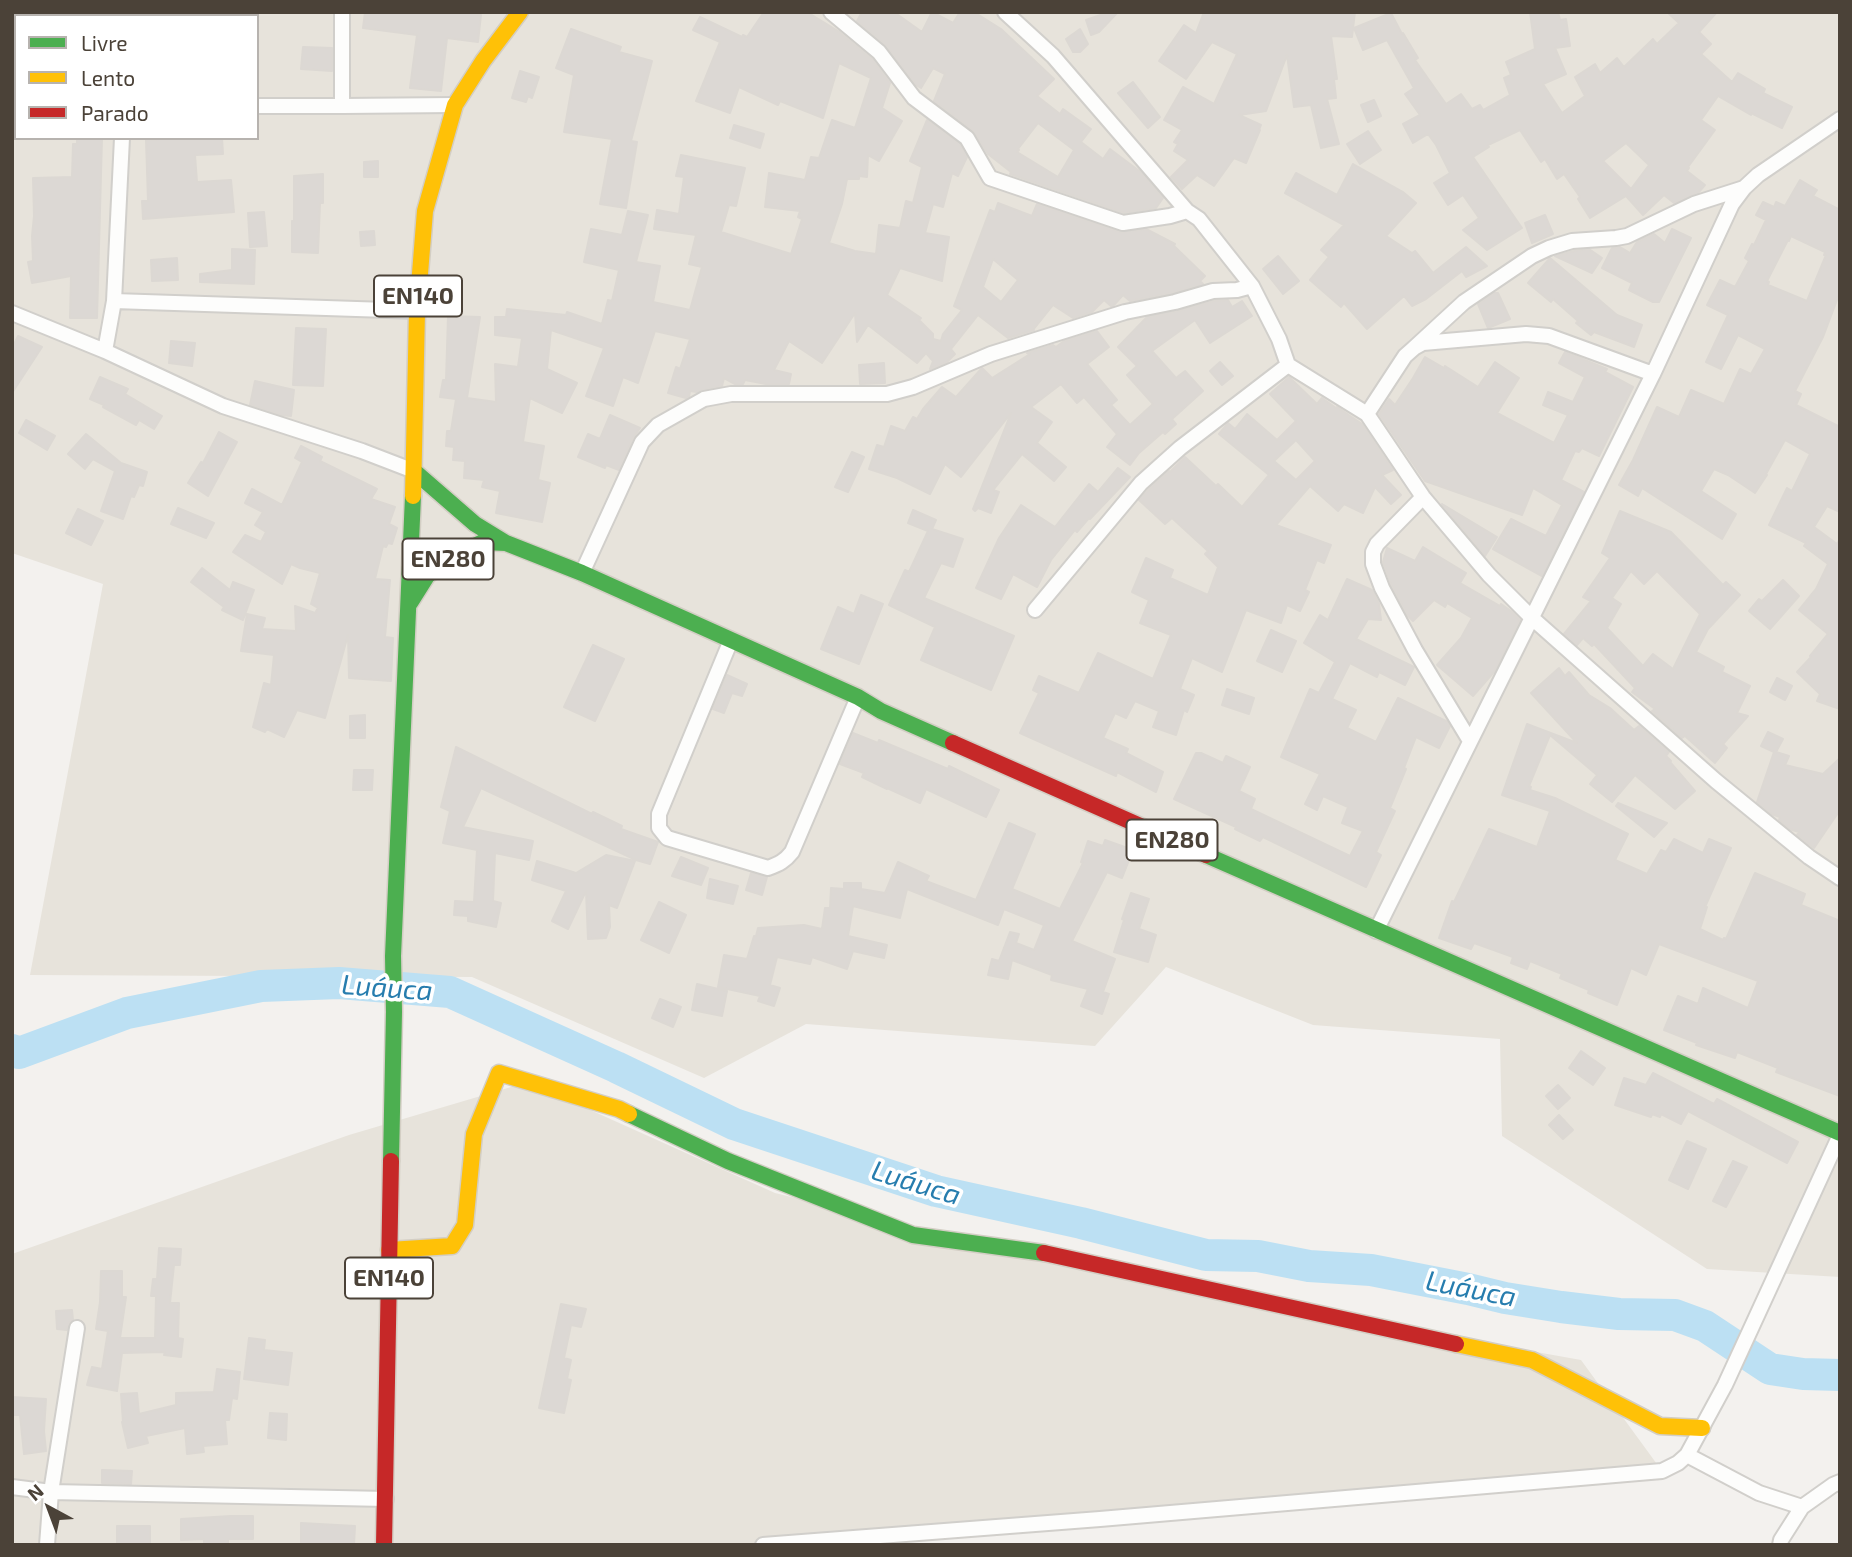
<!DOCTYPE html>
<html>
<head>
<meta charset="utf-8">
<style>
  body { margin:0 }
  #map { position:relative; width:1852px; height:1557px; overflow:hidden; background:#f3f1ee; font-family:"Exo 2",sans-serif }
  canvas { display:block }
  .frame { position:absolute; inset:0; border:14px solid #4b4238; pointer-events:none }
  .legend { position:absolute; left:14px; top:14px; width:245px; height:126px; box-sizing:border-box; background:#fff; border:2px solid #b7b3af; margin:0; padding:9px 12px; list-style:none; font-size:21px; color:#4b4238 }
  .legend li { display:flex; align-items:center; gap:14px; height:35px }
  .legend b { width:35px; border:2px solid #b7b3af }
  .north { position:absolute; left:14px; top:1473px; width:70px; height:70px; -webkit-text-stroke:5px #fff; paint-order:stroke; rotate:319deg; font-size:19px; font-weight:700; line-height:28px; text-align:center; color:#4b4238 }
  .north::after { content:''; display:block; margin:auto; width:24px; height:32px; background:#4b4238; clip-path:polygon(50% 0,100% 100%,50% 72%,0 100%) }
</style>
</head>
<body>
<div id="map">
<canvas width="1852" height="1557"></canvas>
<div class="frame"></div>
<ul class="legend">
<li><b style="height:9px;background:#4caf50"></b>Livre</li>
<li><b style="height:9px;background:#ffc107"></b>Lento</li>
<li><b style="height:9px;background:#c62828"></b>Parado</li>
</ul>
<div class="north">N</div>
</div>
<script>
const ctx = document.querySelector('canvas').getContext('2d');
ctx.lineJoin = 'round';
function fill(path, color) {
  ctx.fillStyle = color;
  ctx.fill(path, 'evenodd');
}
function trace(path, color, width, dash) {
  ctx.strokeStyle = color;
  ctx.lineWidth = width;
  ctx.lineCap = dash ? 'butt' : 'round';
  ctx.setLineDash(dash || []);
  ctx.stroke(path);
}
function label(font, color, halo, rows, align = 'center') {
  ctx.font = font + ' "Exo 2",sans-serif';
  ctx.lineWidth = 7;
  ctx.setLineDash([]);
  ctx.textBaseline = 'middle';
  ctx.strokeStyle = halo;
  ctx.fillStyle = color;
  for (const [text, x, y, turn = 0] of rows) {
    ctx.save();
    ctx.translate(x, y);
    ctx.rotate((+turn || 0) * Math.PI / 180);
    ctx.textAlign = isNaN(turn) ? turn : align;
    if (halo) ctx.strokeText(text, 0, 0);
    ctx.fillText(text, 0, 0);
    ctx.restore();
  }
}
fill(new Path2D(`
  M12,12H1840V1277L1707,1269L1502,1136L1500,1039L1313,1025L1166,967L1095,1046L806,1024L704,1078L472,977L30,975L103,584L12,553ZM16,16H257V138H16Z
  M528,1082L775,1193L1117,1277L1581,1360L1662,1471L900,1535L899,1545H12V1254L349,1135Z`), '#e7e3db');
trace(new Path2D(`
  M12,1050L19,1053L127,1013L261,986L339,983L450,992L616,1067L734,1124L936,1191L1081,1223L1206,1255L1258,1256L1309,1266L1371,1270L1468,1289L1505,1298L1561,1307L1619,1314L1675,1315L1705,1326L1770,1369L1803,1374L1840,1375`), '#bce0f3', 32);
const building = new Path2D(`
  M365,12H462L481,15L478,42L447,38L441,91L410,88L417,35L363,28Z
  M764,12H807L838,31L872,59L890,83L882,108L902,121L879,161L868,155L867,177L859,176V179H847L842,204L829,243L855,251L876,254L879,225L900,228L906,201L913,203L922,167L910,161L927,120L960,144L967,157L958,176L952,173L943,207L933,204L925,233L949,237L942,281L900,268L887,295L921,318L919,320L933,334V339L941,341L943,334L962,310L954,306L990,210L995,212L998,203L1032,216L1037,204L1121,232L1146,229L1175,244L1174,246L1205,276L1200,281L1203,284L1173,293L1130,301L1123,295L1113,306H1111L1104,300L1092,312L1073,318L1053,305L1033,330H1034L1008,338L978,315L951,349L955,354L946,363L930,369L933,361L926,353L917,363L868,325L857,342L855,313L822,363L789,341L774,370L791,374L789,384H766L745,380L743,384H735L724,378L722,386L697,392L690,391L689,397L686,398L668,393L676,367L680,369L690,339L655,331L638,383L623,377L613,406L586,396L604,348L551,330L547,369L577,383L562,413L530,398L523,442L544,446L538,480L550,483L542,522L496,513L500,491L482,487L484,480L464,478L465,461L453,460L454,447L446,446L447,431H451L456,399L440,397L443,380H446L448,316L480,317L467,398L496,402L495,364L518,367L522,338L495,335V317H506L507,309L566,315L567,312L602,324L608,300L612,301L619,270L584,262L591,229L622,235L628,211L648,215L636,262L660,266L653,302L690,310L702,267L689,264L696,235L654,229L657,210L679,214L684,177L676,176L681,155L745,168L736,206L729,205L721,232L791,254L802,219L798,217L800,211L765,207L769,173L805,180L811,157L819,158L832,120L855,128L871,78L839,63L823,118L780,101L778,105L739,87L730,113L696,101L720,42L693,30L700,17L742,37L743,35L747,37ZM993,259L1018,280L1001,302L983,287Z
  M862,12H894L922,32L932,12L953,23L960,12H974L1001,29L1054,79L1037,96L1060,114L1063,109L1091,129L1081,142L1103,159L1110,149L1142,173L1163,198L1156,208L1124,213L1010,174L1011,172L988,154L973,131L934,101L945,74L933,68L921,88L916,85L886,46L857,21ZM1038,123L1074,150L1058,177L1017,152L1019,150L1018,149Z
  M1109,12H1118L1099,32L1091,35L1086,20Z
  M1204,12H1355L1352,37L1331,36L1337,79H1334L1336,98L1327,99L1339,144L1321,148L1311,105L1294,107L1287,55L1266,111L1239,115L1261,125L1259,130H1260L1246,163L1234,158L1214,186L1197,175L1182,189L1171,177L1188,160L1174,151L1178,144L1174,142L1182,130L1164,120L1183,87L1214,104L1237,54L1212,42L1186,79L1159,61L1184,25L1196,33Z
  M1530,12H1558L1560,20L1566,19L1570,46L1555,48L1566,74L1543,84L1562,113L1585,96L1575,77L1595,64L1600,73L1617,58L1624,67L1653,39L1657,44L1679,23L1667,12H1717L1699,32L1711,44L1701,54L1732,82L1738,73L1765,89L1763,93L1792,107L1782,128L1751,113V115L1718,96L1701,120L1715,130L1688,167L1689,168L1687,171L1705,185L1698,193L1674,203L1664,195L1643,215L1626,196L1590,218L1578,199L1580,197L1564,174L1557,179L1545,159L1541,162L1520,130L1488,145L1489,147L1473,157L1522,228L1487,250L1463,230L1479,218L1463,195L1448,205L1434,183L1450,173L1436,145L1428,134L1413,143L1403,124L1420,115L1405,94L1414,88L1387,40L1363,50L1354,28L1391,13L1402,34L1403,33L1418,58L1415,60L1446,104L1461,94L1472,109L1480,105L1483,110L1510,95L1504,78L1511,75L1506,62L1535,49ZM1626,143L1649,165L1631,189L1603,161Z
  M571,29L621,47L619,52L652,61L631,141L637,142L626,208L600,204L612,139L564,132L574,75L556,68Z
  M1080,29L1088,44L1080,52H1073L1066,39Z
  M303,47L332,48V71L301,69Z
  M520,71L539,77L532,98L528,96L526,102L512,98Z
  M1133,82L1160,117L1148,128L1118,93Z
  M1374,100L1381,116L1368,122L1361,105Z
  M734,125L764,134L760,148L730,138Z
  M1368,131L1381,150L1360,164L1347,144Z
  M77,138H102L97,318H70L71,276L32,283L28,262L33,261L32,236L34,216L33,178L72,177L73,144H77Z
  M172,138H222L223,154L195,155L197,182L231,180L234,212L143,219L142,201H148L146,140Z
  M378,161V177H364V162Z
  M1353,164L1403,192L1416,203L1386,236L1412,253L1415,251L1433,273L1466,247L1487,266L1466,277L1462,271L1426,299L1412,306L1404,296L1367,329L1344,303L1341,307L1310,280L1329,257L1321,250L1344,225L1285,193L1296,173L1337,195Z
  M323,174V203H320L318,253L292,252V221H294V176Z
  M1800,180L1817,190L1813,196L1840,210V292L1823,337L1795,391L1801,394L1796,405L1840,427V512L1827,506L1814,527L1837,544L1840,539V709L1817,701L1820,694L1797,672L1811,657L1810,656L1828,634L1799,610L1816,589L1828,564L1804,546L1806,543L1769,525L1787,488L1792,491L1810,454L1785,440L1766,474L1767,475L1755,493L1728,475L1714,469L1701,491L1736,514L1722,539L1642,488L1638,496L1619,485L1633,460L1657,407L1679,417L1691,390L1724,404L1740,369L1751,374L1765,349L1738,335L1721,369L1706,362L1728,315L1707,305L1720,280L1735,287L1749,261L1745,258L1752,244L1754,245L1766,220L1756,215L1763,202L1774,207L1776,202L1785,206ZM1791,236L1825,252L1824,255H1826L1807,301L1768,285L1769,282L1767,281L1788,240L1789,241Z
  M264,212L267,246L250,247L248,213Z
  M1545,215L1553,234L1532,243L1525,223Z
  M1672,229L1691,238L1659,302H1653L1629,290L1632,283L1602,268L1612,248L1620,247L1630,253L1637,242L1654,234L1665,243Z
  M374,231L375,245L361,246L360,232Z
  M232,249L255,250L254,284L200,282V274L232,270Z
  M1589,249L1602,258L1592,273L1555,256L1574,251Z
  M1278,256L1299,281L1283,294L1263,269Z
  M177,258L178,280L152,281L151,260Z
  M1550,258L1617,315L1642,325L1634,347L1594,332L1591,335L1576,323L1578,321L1553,299L1551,302L1528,283Z
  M1494,293H1498L1510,319L1488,328L1478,304Z
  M1228,300L1232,307L1242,301L1252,316L1210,343L1195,320L1152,351L1176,378L1185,371L1203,391L1172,419L1176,424L1165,434L1163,432L1139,453L1130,465L1107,447L1117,434L1084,397L1077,403L1061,384L1031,407L1052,422L1037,443L1066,467L1054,481L1022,454L993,490L999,492L991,513L978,508L975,511L973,509L1011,413L961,477L945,464L930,494L897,478L869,469L877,445L884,447L891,426L905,431L913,417L917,419L923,409L942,387L956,397L982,368L992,378L1030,354L1027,353L1053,345L1056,347L1064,341L1097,331L1109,347L1087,364L1117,400L1111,405L1130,425L1153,404L1127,375L1137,366L1118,347L1147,317L1178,311L1215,301Z
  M296,328L326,329L323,386L293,385Z
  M18,336L42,347L12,393V349Z
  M171,341L195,343L192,366L169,363Z
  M1565,352L1607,369L1605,372L1633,387L1599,456L1582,448L1579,452L1575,451L1561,480L1584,492L1542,576L1493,549L1511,519L1546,536L1562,505L1533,488L1522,515L1425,481L1379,414L1389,399L1395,405L1413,378L1425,357L1444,368L1445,366L1478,387L1495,362L1519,378L1497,413L1554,443L1568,415L1543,405L1548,392L1573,402L1585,377L1559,363Z
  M1220,362L1233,376L1222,385L1210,371Z
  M884,363L885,383L860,384L859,365Z
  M100,377L128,389L125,394L162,416L154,429L139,420L136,425L103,407L104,405L90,399Z
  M1289,377L1317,404L1322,398L1336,408L1337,407L1362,424L1393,470L1382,475L1401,495L1391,504L1375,487L1363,513L1344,504L1338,511L1310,486L1276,525L1331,545L1324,563L1317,560L1305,590L1309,592L1300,611L1287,605L1281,623L1246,610L1222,672L1192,658L1180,689L1194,695L1187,712L1184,710L1176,735L1153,727L1159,711L1135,701L1126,718L1115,713L1103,738L1128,749L1126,753L1163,772L1156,792L1117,772L1116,776L1020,733L1039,693L1033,690L1039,676L1079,693L1098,653L1153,679L1171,635L1140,623L1149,600L1132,592L1146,558L1173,570L1170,578L1208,595L1218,567L1205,554L1208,551L1172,518L1165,524L1139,500L1151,487L1169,471L1170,472L1185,457L1216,486L1218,484L1242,507L1269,475L1219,434L1228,423L1235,429L1247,414L1277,440L1296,421L1270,394ZM1296,440L1315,461L1296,480L1274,461Z
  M255,381L294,390L291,416L281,415L250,405Z
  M610,415L640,428L633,438L619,470L606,465L605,468L578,457L588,434L600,439Z
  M26,420L55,436L47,450L19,433Z
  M219,432L237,442L208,496L188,483L201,462L203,463Z
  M86,434L121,463L147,472L143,486L139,485L134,497L131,496L123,519L101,511L115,471L93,459L85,469L68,454Z
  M301,446L322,457L320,461L377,489L371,499L395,507L389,524L397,528L392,544L388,543L386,547L383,546L375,579L390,580L385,637L393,638L391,681L349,678L348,635L325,718L297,710L284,737L267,729L265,732L253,727L264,683L271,685L274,655L241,651L247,614L265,618L262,629L296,631L295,606L315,613L318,608L311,604L320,573L300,568L291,564L282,584L233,552L245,535L261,542L266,532L255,525L263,512L245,503L252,489L282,505L302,462L295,458Z
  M852,452L864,457L848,492L835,487Z
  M1118,468L1130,477L1090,519L1089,518L1077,532L1075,530L1051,560L1037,587L1013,574L1001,599L976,588L999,538L1021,505L1055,527L1089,484L1098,492Z
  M1442,504L1497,537L1485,556Z
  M178,508L214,523L206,538L171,524Z
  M78,509L103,521L91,545L66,533Z
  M913,510L936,520L932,529L963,539L953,567L941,563L924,598L1014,636L991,690L921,660L935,627L889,605L905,570L909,572L928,531L908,523Z
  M1620,511L1671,532L1723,585L1726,582L1740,595L1708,629L1696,652L1724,667L1722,672L1750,686L1737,713L1748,716L1723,744L1727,748L1715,763L1685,736L1682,738L1652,711L1655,709L1632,692L1635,688L1594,644L1592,646L1583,638L1577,645L1564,634L1591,601L1583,597L1610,558L1602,553ZM1631,571L1644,584L1657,571L1700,614L1673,669L1653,654L1643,666L1607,628L1621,604L1612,598Z
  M1423,547L1466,573L1460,583L1500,606L1501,604L1511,611L1520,620L1494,672L1473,696L1437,665L1461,638L1472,618L1447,603L1445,607L1434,600L1413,621L1407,615L1391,584L1383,562L1387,548L1415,561Z
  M202,568L230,590L233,582L254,590L243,620L222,610L224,607L191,582Z
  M1347,579L1372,590L1379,604L1381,620L1368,619L1356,639L1414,667L1405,685L1379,672L1377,677L1350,663L1332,699L1356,710L1347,728L1376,742L1398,698L1448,722L1450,726L1439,748L1416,737L1404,768L1406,769L1390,808L1395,811L1376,852L1381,855L1366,887L1263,837L1260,841L1235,829L1236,827L1174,799L1196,753H1201L1223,763L1226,756L1250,767L1239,791L1255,799L1251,809L1350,856L1363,831L1342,823L1348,807L1323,796L1317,810L1305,804L1320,774L1281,757L1310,689L1319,693L1335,662L1304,643L1320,615L1328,620Z
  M1783,580L1799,596L1770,629L1749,611L1759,599L1762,601Z
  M861,595L883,604L859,664L821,649L838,607L854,614Z
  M1271,630L1296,641L1282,672L1257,661Z
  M593,645L624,659L595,721L564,707Z
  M1559,668L1565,676L1569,672L1589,695L1610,708L1634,730L1639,726L1669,752L1666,756L1671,761L1670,762L1695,791L1675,809L1635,775L1612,802L1590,784L1597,775L1550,735L1529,786L1531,787L1530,790L1555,798L1628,834L1615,860L1647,874L1661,850L1666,852L1674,839L1703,853L1709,839L1731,848L1705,907H1707L1700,929L1723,940L1724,938L1726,939L1755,873L1805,894L1801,905L1840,921V1096L1776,1072L1778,1068L1737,1052L1735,1058L1696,1045L1697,1043L1664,1030L1678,996L1698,1004L1703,988L1748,1008L1758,981L1659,944L1646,975L1631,968L1617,1005L1588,993L1589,990L1560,978L1562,974L1530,961L1527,969L1511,963L1513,957L1474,943L1471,949L1439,938L1452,901L1454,902L1489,829L1537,847L1550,811L1502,795L1527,724L1577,743L1531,693Z
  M727,675L747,684L742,696L732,693L724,713L713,709Z
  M1777,678L1792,686L1785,700L1770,692Z
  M1227,689L1254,698L1249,714L1222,705Z
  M365,715V738H350V716Z
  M1768,732L1783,739L1776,752L1789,756L1785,765L1823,774L1840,758V810L1814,848L1797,835L1799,832L1789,829L1779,820L1780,817L1771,814L1757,802L1774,752L1761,746Z
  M853,733L878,743L879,740L948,769L949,766L999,790L986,817L926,789L920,803L887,788V789L862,777L864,773L840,764Z
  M456,747L592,814L593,812L622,826L621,829L658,842L650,864L636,860L481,788L463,827L533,841L529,860L495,853L493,901L501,903L496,927L468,921V916L454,915L455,901L474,902L477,850L443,843L450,811L441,807Z
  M354,770H373L372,790H353Z
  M1618,803L1667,823L1654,837L1616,806Z
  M1009,823L1035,834L1012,889L1060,909L1083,863L1081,862L1088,841L1103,846L1105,840L1133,850L1122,878L1107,872L1072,941L1115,959L1103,992L1109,994L1102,1014L1081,1006L1088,989L1051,980L1052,975L1012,960L1008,979L988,975L992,959L999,961L1010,932L1019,934L1016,943L1034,950L1044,925L1004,909L998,925L907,889L900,918L853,906L848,936L887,945L884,958L853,951L847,969L812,957L810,964L777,957L770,985L780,988L774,1006L758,1001L760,996L718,987L724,955L747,959L754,936H756L758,928L804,925L822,929L825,908H830L831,888L844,889V883H861V889L885,893L898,862L929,876L926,881L976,900Z
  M606,855L635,861L617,908L609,905L610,927L606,938L588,939L586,891L568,929L552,921L566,891L532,880L537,861L576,873Z
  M681,857L708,868L701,885L672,876Z
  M751,873L767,877L762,895L746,890Z
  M710,879L738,886L733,904L707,898Z
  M1131,893L1149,899L1139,929L1156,935L1148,962L1114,952L1124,920L1122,919Z
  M659,902L686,915L669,953L641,940Z
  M697,984L727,991L722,1016L692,1010Z
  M660,999L681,1007L673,1027L652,1018Z
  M1581,1051L1605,1068L1593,1085L1569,1068Z
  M1653,1073L1714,1104L1717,1099L1798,1142L1787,1163L1688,1111L1681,1124L1661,1114L1660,1117L1652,1114L1651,1117L1615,1105L1624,1078L1646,1085Z
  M1558,1085L1570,1098L1558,1109L1546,1096Z
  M1559,1115L1573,1130L1563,1139L1549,1125Z
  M1687,1141L1706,1149L1688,1189L1669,1180Z
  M1733,1161L1747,1167L1726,1207L1713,1201Z
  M159,1248L181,1249L180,1265H174L170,1303H179L178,1338L183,1339L181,1357L164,1355L165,1352L122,1353L117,1391L87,1385L92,1367L102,1369L108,1331L96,1329L100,1302L101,1271H122V1297H126L120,1338H155L156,1296H151L153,1279H157Z
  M561,1304L586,1309L581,1327L571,1325L564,1358L571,1360L567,1379L571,1380L564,1413L539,1408Z
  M72,1310L73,1320L69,1323L67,1330L57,1329L56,1311Z
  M249,1338L265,1340L264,1350L292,1353L288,1385L244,1379Z
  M217,1369L240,1372L237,1399L232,1398L229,1420H225L227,1444L203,1446L204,1452L187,1454L185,1428L146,1436L148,1443L128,1448L122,1422H123L121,1394L137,1393L139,1414L176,1405V1393L214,1392Z
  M12,1397L46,1399L44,1431L46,1451L24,1454L20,1415H12Z
  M270,1413L287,1414L286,1440L268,1438Z
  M102,1470L132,1471L131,1484L102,1483Z
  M231,1516H253V1539H228V1545H204V1539L181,1540V1519Z
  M301,1523L355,1526L354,1545L301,1544Z
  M117,1526H150V1545H117Z`);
fill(building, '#dcd8d4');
trace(building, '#dcd8d3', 2);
const street = new Path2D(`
  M342,12V106L455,105
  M831,12L879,52L914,98L967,138L990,178L1123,223L1170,216L1187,211
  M1005,12L1053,56L1187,211L1199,219L1252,286L1279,339L1288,365L1367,414L1423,497L1489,575L1532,618L1716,781L1809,857L1840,878
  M169,16V12
  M12,99H16
  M257,106H342
  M122,138L114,301L417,311
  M114,301L105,351L223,406L362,451L414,471
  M12,313L105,351
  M1414,348L1464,302L1532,256L1549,248L1572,241L1616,238L1627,236L1694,204L1744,188
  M1367,414L1405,356L1414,348L1423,343L1526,334L1549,336L1653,374
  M1423,497L1377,544L1373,552V564L1382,588L1415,650L1470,741
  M582,573L642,442L658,425L704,399L731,394H887L913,387L991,354L1125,312L1175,302L1213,291L1237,290L1252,286
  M1035,610L1141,483L1180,448L1288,365
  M731,640L659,814V828L667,838L768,868C779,864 785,861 792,852L858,697
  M1376,931L1653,374L1732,204L1744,188L1758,175L1840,119
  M77,1328L51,1492L386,1499
  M1687,1455L1759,1493L1802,1507
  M12,1487L51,1492L47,1545
  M763,1545L1100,1519L1662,1471L1678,1463L1687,1455L1725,1385L1840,1135
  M1780,1545L1781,1540L1802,1507L1833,1485L1840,1482`);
const fast = new Path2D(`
  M414,471L475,524L506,543L582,573L858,697L881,711L953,743
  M410,603L427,576L447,559L483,542L506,543
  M1206,855L1840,1133
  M629,1114L728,1161L913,1235L1044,1253
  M391,1161L394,1012L393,956L413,496`);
const slow = new Path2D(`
  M413,496L417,311L425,211L455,105L483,61L520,12
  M389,1250L452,1246L465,1225L474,1134L499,1073L619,1109L629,1114
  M1456,1344L1532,1360L1660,1426L1702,1428`);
const jam = new Path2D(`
  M953,743L1206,855
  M1044,1253L1456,1344
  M384,1545L391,1161`);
trace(street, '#d1cfcb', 18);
trace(fast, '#d3cec4', 19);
trace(slow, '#d3cec4', 19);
trace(jam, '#d3cec4', 19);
trace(street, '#fdfdfc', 14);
trace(fast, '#4caf50', 16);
trace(slow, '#ffc107', 16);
trace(jam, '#c62828', 16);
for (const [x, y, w] of [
  [418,296,88],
  [448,559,91],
  [1172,840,91],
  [389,1278,88]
]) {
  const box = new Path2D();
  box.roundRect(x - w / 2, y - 20.5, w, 41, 5);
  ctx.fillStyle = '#fff';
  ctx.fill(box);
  trace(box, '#4b4238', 2);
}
label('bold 24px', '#4b4238', null, [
  ["EN140",418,296],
  ["EN280",448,559],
  ["EN280",1172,840],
  ["EN140",389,1278]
]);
label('italic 28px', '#277dae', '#fff', [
  ["Luáuca",387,988,4],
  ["Luáuca",916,1183,17],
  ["Luáuca",1471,1289,11]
]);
</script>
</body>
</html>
